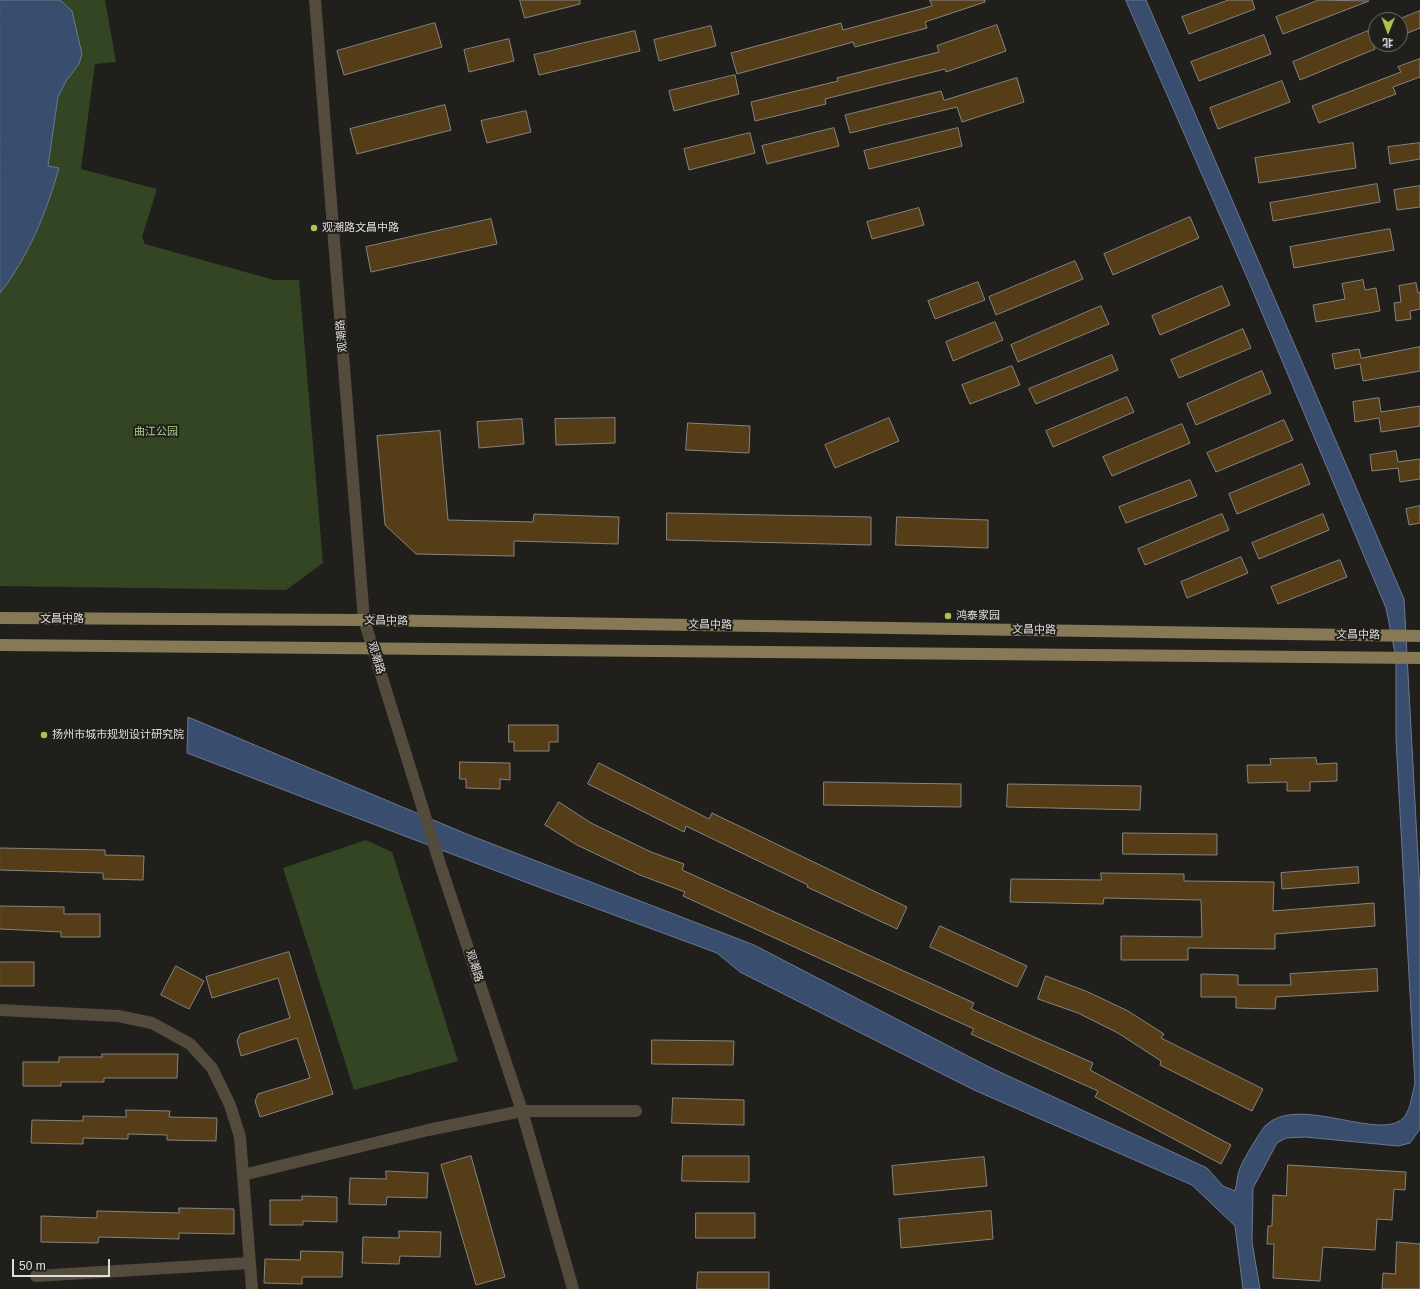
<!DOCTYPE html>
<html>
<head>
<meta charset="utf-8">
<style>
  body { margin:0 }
  #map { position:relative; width:1420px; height:1289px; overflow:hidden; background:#201f1c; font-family:Helvetica,"Noto Sans SC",sans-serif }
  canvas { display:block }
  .north { position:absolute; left:1368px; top:12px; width:40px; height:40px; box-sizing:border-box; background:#201f1c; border:1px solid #6d6b69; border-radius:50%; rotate:181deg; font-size:11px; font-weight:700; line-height:16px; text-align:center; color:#e0dedc }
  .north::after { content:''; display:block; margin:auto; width:14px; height:18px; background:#b2c34c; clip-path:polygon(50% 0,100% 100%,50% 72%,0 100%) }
  .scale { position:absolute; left:12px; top:1259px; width:98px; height:18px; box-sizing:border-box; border:2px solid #e0dedc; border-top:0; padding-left:5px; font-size:12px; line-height:14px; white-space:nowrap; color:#e0dedc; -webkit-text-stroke:3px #201f1c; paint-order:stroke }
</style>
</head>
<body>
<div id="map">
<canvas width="1420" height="1289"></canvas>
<div class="north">北</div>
<div class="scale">50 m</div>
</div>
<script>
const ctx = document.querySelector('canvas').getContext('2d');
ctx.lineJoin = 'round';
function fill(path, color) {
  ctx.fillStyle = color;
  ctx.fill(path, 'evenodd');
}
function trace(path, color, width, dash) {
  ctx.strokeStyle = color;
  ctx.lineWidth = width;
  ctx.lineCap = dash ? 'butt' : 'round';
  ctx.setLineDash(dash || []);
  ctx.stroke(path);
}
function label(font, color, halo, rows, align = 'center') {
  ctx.font = font + ' Helvetica,"Noto Sans SC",sans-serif';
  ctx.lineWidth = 4;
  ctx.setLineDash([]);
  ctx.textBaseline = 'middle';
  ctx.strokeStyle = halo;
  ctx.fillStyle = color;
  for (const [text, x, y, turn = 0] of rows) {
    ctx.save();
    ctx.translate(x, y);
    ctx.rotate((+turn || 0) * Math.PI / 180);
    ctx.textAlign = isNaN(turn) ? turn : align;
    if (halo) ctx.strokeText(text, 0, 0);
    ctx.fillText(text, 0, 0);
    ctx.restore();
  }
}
fill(new Path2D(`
  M0,0H105L116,62L95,64L81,169L157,189L142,237L145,244L274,280H299L323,563L286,590L0,586Z
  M366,840L392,852L458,1061L354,1090L283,868Z`), '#334523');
const water = new Path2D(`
  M0,0H60L72,11L82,54L79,64L66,81L58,97L48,166L59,168C46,213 29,256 0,293Z
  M1126,0H1146L1404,599L1420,895V1129L1410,1143L1398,1146L1305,1137L1286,1138L1277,1143L1253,1188L1252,1242L1260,1289H1243L1235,1226L1192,1185L974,1090L740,972L717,953L541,888L187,753L188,717L469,835L754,945L989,1067L1207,1168L1223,1186L1235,1191C1237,1184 1237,1175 1240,1168C1243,1160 1260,1132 1265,1126C1298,1092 1384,1145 1405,1116C1411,1107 1412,1094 1415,1084L1396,739V658L1386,608L1249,282Z`);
fill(water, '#394d6f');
trace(water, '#6b7890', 1);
const building = new Path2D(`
  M520,0H580V4L525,18Z
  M930,0H985V2L925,22L927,28L855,47L853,42L737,74L731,53L841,23L843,30L932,6Z
  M1229,0H1252L1255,9L1189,34L1182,17Z
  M1319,0L1369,1L1283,34L1276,17Z
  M1420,11V28L1400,36V19Z
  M435,23L442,47L344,75L337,51Z
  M997,25L1006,51L946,72L945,69L825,99L826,104L755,121L751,102L838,81L837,78L939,52L937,46Z
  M711,26L716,46L659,61L654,40Z
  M635,31L640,51L539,75L534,55Z
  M1368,31L1375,49L1300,80L1293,62Z
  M1264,35L1271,54L1199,81L1191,62Z
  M509,39L514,61L469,72L464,50Z
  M1420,59V77L1393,87L1396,94L1319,123L1312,106L1401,72L1398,67Z
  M735,75L739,94L674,111L669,91Z
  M1017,78L1024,102L962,122L957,107L850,133L845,115L941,91L944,100Z
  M1282,81L1290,102L1218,129L1210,108Z
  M445,105L451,130L357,154L350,129Z
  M526,111L531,132L487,143L481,121Z
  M834,128L839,146L767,164L762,146Z
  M958,128L962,146L869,169L864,151Z
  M750,133L755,153L689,170L684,149Z
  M1353,143L1356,168L1259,183L1255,158Z
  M1420,143V159L1390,164L1388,147Z
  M1377,184L1380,202L1273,221L1270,203Z
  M1420,186V207L1397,210L1394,190Z
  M919,208L924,225L872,239L867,222Z
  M1190,217L1199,238L1113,275L1104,254Z
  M491,219L497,244L371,272L366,247Z
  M1390,229L1394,250L1294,268L1290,247Z
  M1075,261L1083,279L996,315L989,297Z
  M1363,280L1365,290L1376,288L1380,311L1316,322L1313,305L1345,299L1342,284Z
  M978,282L985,300L935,319L928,301Z
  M1416,283L1418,293L1420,292V309L1410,311L1411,319L1396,321L1394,303L1401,302L1399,286Z
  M1222,286L1230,305L1160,335L1152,316Z
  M1101,306L1109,324L1018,362L1011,345Z
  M995,322L1003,340L953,361L946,342Z
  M1243,329L1251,348L1179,378L1171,360Z
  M1420,347V371L1363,381L1360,364L1335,369L1332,354L1359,349L1361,358Z
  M1112,355L1118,370L1036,404L1029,389Z
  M1012,366L1020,385L970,404L962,385Z
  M1262,371L1271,393L1196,425L1187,404Z
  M1127,397L1134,412L1053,447L1046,431Z
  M1379,398L1381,412L1420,406V426L1381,432L1379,418L1355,422L1353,402Z
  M615,418V443L556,445L555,419Z
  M889,418L899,441L835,468L825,445Z
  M522,419L524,444L479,448L477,422Z
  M1284,420L1293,440L1216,472L1207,453Z
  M688,423L750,426L749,453L686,450Z
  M1182,424L1190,443L1112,476L1103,457Z
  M440,431L448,520L533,522L534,514L619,517L618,544L514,541V556L416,554L385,525L377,436Z
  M1396,451L1398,462L1420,459V479L1400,482L1398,468L1372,471L1370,455Z
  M1302,464L1310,484L1237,514L1229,494Z
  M1190,480L1197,496L1126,523L1119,507Z
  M1420,506V523L1409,525L1406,509Z
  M667,513L871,517V545L667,540Z
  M1222,514L1229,530L1145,565L1138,549Z
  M1323,514L1329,530L1259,559L1252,543Z
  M897,517L988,520V548L896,545Z
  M1241,557L1248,573L1187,598L1181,582Z
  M1340,560L1347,577L1278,604L1271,587Z
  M509,725H558V742H549V751H514V742H509Z
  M1316,758L1317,764L1337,763V781L1310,782V791H1287V782L1248,783L1247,765H1271L1270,759Z
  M460,762L510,763V780L500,779V789L466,788V779H460Z
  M599,763L709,819L712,813L907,907L897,929L807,887L808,885L686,826L684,832L588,784Z
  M824,782L961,784V807L824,805Z
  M1008,784L1141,786L1140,810L1007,807Z
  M559,802L591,823L651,852L684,864L682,870L974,1003L971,1009L1093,1063L1090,1070L1231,1145L1221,1164L1095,1097L1098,1091L971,1034L974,1029L683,896L685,892L640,875L577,845L545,825Z
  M1123,833L1217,834V855L1123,854Z
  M0,848L105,850V855L144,856L143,880L103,879V873L0,870Z
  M1358,867L1359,883L1282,889L1281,873Z
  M1101,873L1184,874V881L1274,882L1273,911L1374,903L1375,926L1275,934V949L1188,948V960H1121V936L1202,937L1201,900L1104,898L1103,904L1010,902L1011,879L1101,880Z
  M0,906L64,907V914H100V937H61V932L0,929Z
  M940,926L1027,966L1017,987L930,947Z
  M289,952L333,1094L260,1117L255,1101L258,1094L310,1078L297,1038L241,1056L237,1041L240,1034L290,1018L278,978L212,998L206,977Z
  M0,962H34V986H0Z
  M176,966L204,981L189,1009L161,995Z
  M1377,969L1378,991L1276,997L1275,1009L1236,1008V997H1201V974L1238,975V985H1291L1290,974Z
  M1046,976L1088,992L1128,1011L1164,1034L1161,1038L1263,1089L1252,1111L1160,1065L1161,1061L1118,1033L1078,1013L1038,999Z
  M652,1040L734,1041L733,1065L652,1064Z
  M102,1054H178L177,1078H104V1082H61V1086H23V1062H59V1057H102Z
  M673,1098L744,1100V1125L672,1123Z
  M126,1110L170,1111L169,1117L217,1118L216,1141L167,1140V1135L128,1134V1139L83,1138V1144L31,1143L32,1120L83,1121V1116L126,1117Z
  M471,1156L505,1277L476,1285L441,1165Z
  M683,1156H749V1182L682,1181Z
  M984,1157L987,1186L894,1195L892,1166Z
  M1288,1165L1406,1172L1405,1190L1394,1189L1392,1220L1377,1219L1375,1250L1323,1247L1320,1281L1273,1278L1274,1244H1267L1268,1226H1272L1273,1195L1286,1196Z
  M386,1171L428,1173L427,1198L387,1197L386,1205L349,1204L350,1178L386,1179Z
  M302,1196L337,1197V1222L303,1221V1225H270V1200H302Z
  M179,1208L234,1209V1234L179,1233V1239L99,1237L98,1243L41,1242V1216L97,1218V1211L179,1213Z
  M991,1211L993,1239L901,1248L899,1219Z
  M696,1213H755V1238H696Z
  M399,1231L441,1232L440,1257L400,1256L399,1264L362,1263L363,1237L399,1238Z
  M1397,1242L1420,1244V1289H1382L1383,1273L1395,1274Z
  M301,1251L343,1252L342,1277H302V1284L264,1283L265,1259L300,1260Z
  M698,1272H769V1289H697Z`);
fill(building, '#543d17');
trace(building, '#868481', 1);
trace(new Path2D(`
  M315,0L364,620L440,864L522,1111L573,1289
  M0,1010L118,1016L152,1023L190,1044L212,1068L230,1105L240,1137L252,1289
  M243,1175L428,1130L522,1111H636
  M36,1276L249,1263`), '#534c3c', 12);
trace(new Path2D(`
  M0,618L364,620L1420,636
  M0,645L1420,658`), '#877956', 12);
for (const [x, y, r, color] of [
  [314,228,4,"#b2c34c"],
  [948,616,4,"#b2c34c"],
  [44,735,4,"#b2c34c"]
]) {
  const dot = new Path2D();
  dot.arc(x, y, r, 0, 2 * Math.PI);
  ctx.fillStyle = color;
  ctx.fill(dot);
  trace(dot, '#201f1c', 1.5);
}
label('11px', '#e0dedc', '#201f1c', [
  ["观潮路文昌中路",322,228],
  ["鸿泰家园",956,616],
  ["扬州市城市规划设计研究院",52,735]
], 'left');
label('11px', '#e0dedc', '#201f1c', [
  ["观潮路",342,336,-95],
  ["文昌中路",62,619],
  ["文昌中路",386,621,1],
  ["文昌中路",710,625,1],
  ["文昌中路",1034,630,1],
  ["文昌中路",1358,635,1],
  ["观潮路",376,658,73],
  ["观潮路",474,966,72]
]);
label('11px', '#abcd8e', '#201f1c', [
  ["曲江公园",156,432]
]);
</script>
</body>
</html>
